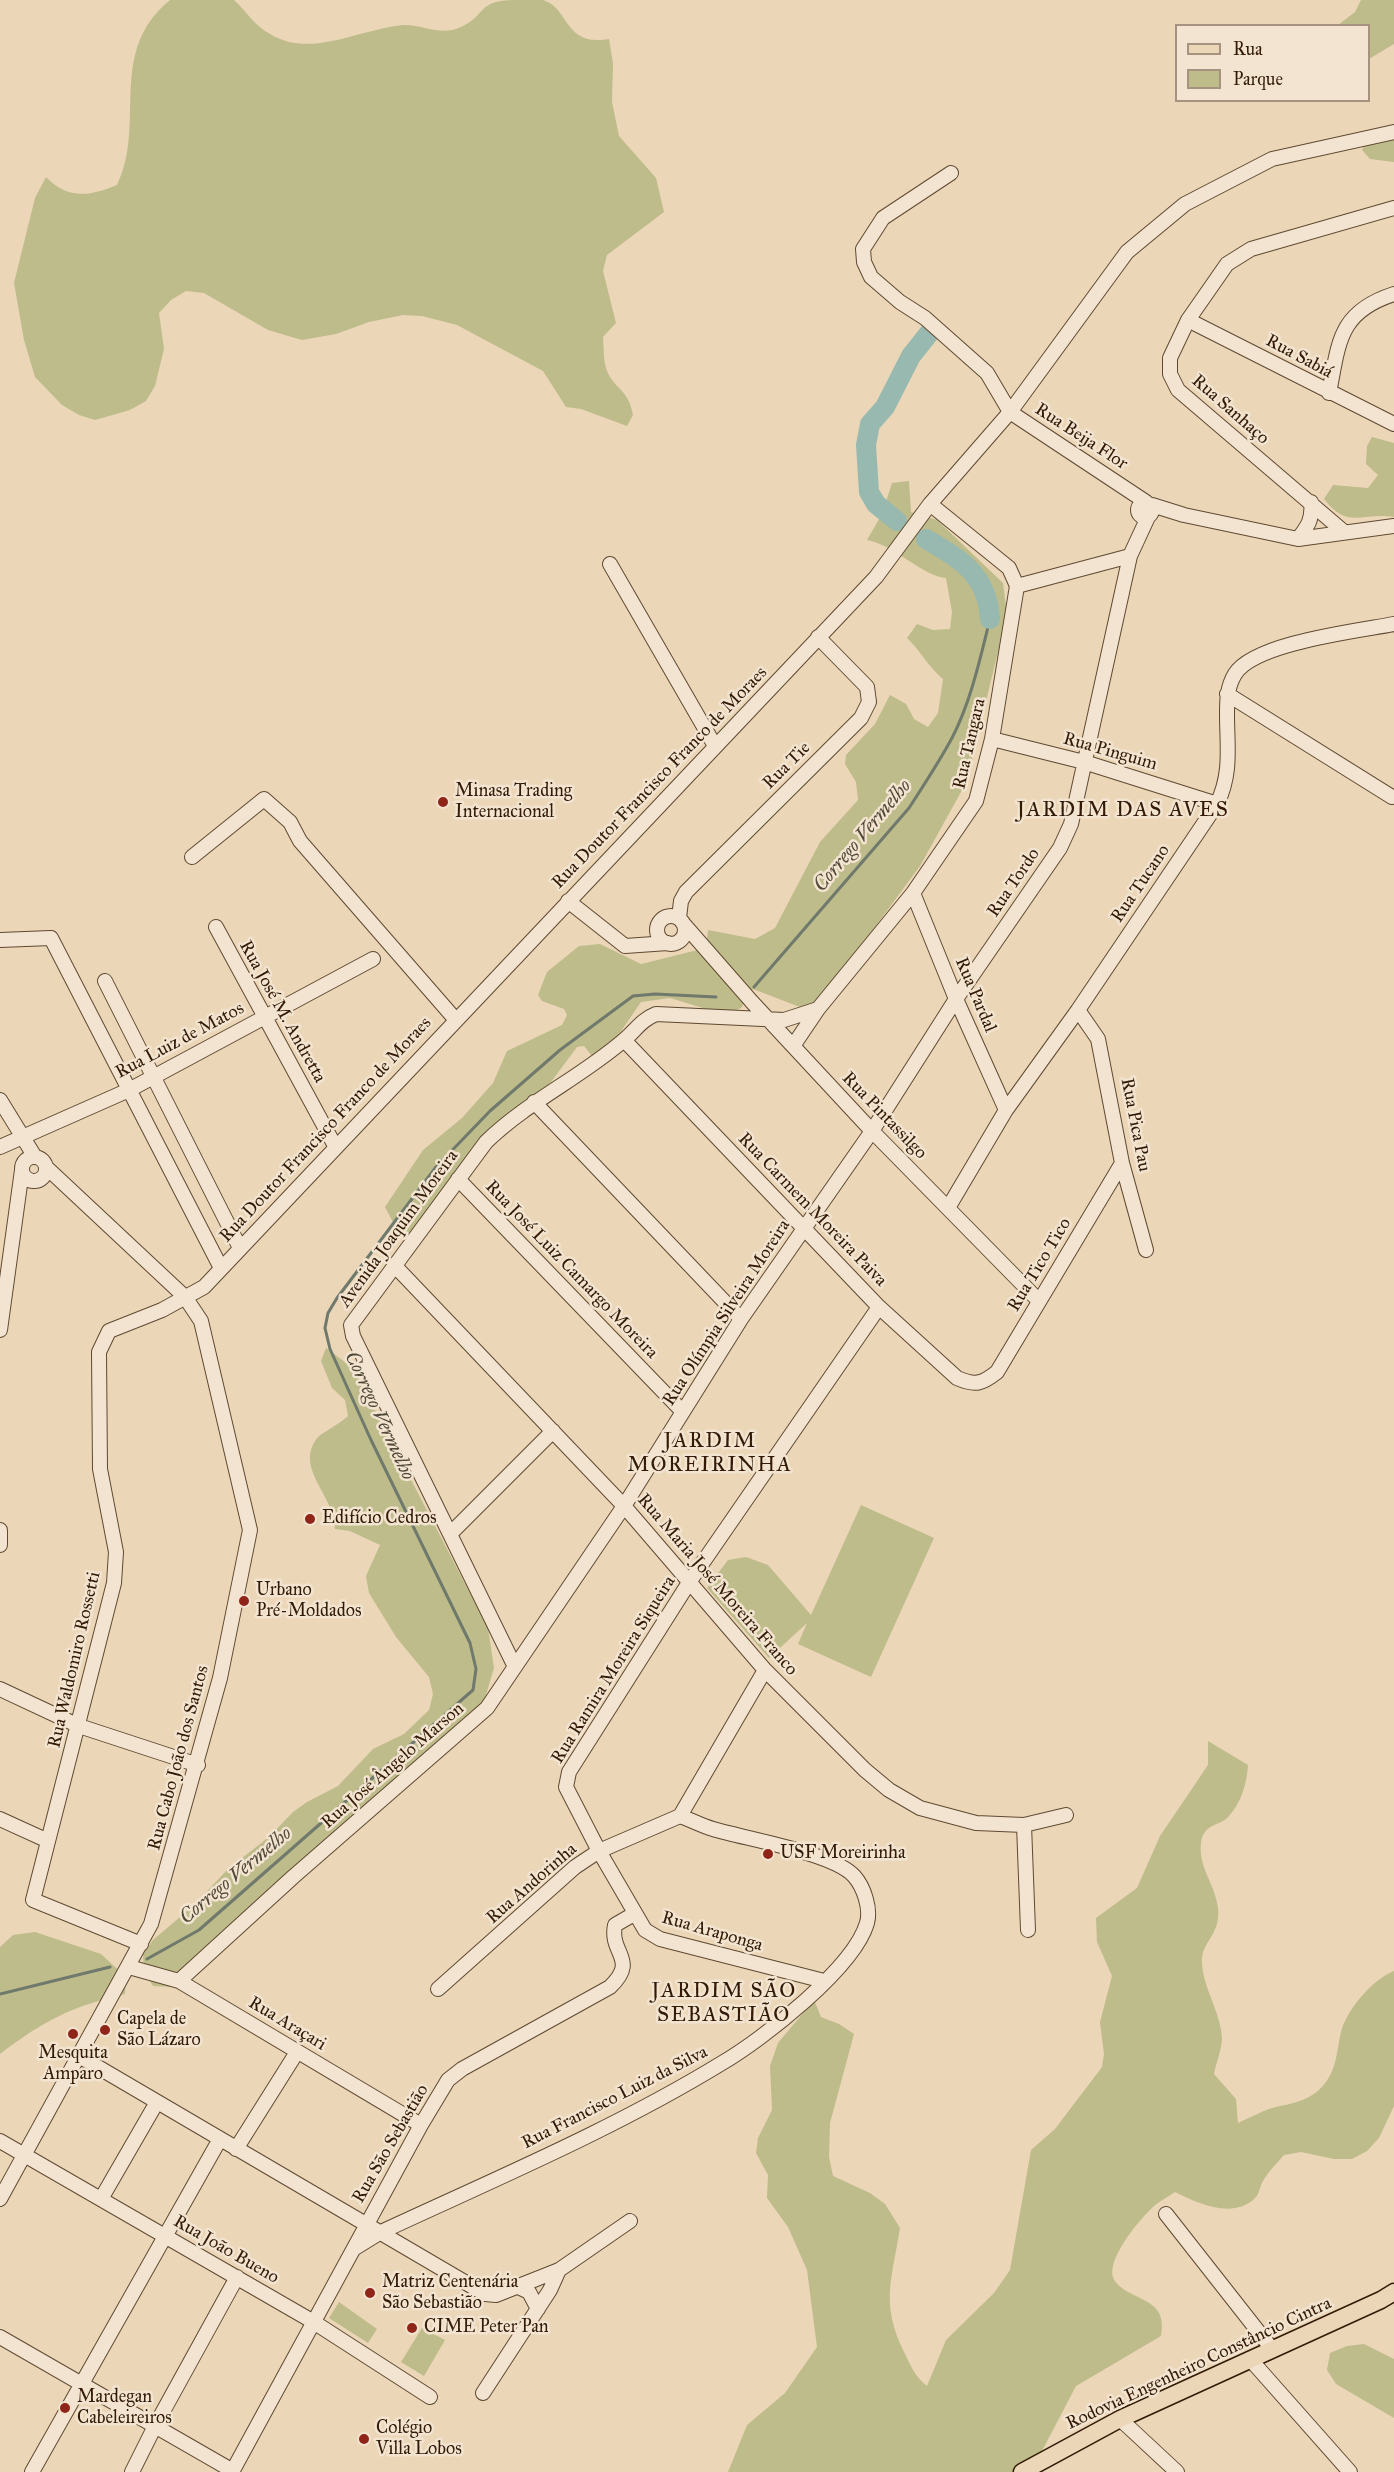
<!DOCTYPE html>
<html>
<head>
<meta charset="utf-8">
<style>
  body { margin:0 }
  #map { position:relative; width:1394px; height:2472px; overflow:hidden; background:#ebd6b7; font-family:"IM FELL Great Primer",serif }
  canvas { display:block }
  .legend { position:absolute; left:1175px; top:24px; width:195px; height:78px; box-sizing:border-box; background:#f2e4d0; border:2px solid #a5937f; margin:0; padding:8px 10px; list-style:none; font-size:18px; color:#321a05 }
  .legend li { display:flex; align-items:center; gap:12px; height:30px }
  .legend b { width:30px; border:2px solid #a5937f }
</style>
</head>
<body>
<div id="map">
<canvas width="1394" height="2472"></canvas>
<ul class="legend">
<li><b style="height:8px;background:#ebd6b7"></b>Rua</li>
<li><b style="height:16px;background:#bebc8a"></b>Parque</li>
</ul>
</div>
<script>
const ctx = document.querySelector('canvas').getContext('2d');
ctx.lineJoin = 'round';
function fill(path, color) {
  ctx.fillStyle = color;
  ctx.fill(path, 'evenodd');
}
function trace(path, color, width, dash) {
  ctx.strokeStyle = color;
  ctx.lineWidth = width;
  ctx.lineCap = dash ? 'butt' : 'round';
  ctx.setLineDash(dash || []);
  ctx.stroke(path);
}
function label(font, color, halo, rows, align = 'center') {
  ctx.font = font + ' "IM FELL Great Primer",serif';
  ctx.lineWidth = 5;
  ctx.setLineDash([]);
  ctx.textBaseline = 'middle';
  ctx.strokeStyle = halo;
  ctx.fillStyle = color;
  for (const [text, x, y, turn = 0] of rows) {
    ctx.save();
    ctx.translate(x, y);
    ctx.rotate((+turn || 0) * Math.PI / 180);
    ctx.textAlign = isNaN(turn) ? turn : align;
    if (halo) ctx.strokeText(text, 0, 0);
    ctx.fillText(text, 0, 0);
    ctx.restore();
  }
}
fill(new Path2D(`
  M170,0H234C246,11 255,26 270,34C311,59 359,29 403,25C423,24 440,37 461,27C487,15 477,0 515,0C523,0 535,0 543,0C570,8 563,47 609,39L613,63L612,102L619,136L656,178L664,212L607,255L603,271L616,323L603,337C604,348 603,361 607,371C615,390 628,388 633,415L627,426L581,409L566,407L543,371L457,325L422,316L403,315L369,322L336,334L302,340L268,330L204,293L186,291L171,300L159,313L164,349L155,386L146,401L130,410L95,420L79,415L62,405L35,377L24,340L14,283L35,198L46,177C68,200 91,196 117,185C147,124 106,52 170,0Z
  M1361,0H1394V44L1369,59L1368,26L1338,25L1355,12Z
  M1394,132V162L1370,159L1362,150L1365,144Z
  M1372,437L1394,443V517C1362,512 1348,530 1324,499L1333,485L1368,488L1378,475L1366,464L1367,446Z
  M909,481L911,512L937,520L1003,583L1007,615L966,783L920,866L824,996L805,1009L753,989L741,1008L726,1015L670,998L641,1002L604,1056L595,1060L584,1046L577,1047L551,1082L487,1138L443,1203L402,1239L385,1207L423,1150L462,1118L493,1083L507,1051L562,1025L567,1015L564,1009L542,1001L538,995L547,972L579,946L600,944L641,964L706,948L708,930L755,939L775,928L820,842L858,800L856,782L845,764L846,755L875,724L890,695L906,704L914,719L928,727L938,713L943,679C928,667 921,651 907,638L917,624L933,630L950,629L952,612L946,578C922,576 895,545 867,540L882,514L892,483Z
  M326,1348L353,1368L488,1628L494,1668L481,1712L186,1979L171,1987L153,1986L144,1971L143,1954L153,1940L193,1906L228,1869L269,1837L293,1812L307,1802L338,1786L373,1749L404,1734L429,1710L433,1694L429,1677L396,1637L369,1593L366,1576L380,1545L350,1531L335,1529C335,1495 294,1469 317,1438C320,1434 341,1423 348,1416L345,1400L332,1388L321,1361Z
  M861,1505L934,1538L871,1677L798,1644L807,1623L769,1658L707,1588L728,1560L746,1557L768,1565L811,1615Z
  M1208,1741L1248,1765C1247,1783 1241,1803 1229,1816C1220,1827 1204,1822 1201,1843C1198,1867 1215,1884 1218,1908C1221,1936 1200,1942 1202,1963C1203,1988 1221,2013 1222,2038C1222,2049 1216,2063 1214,2074L1236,2099L1238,2123C1249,2118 1260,2112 1272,2108C1288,2104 1306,2102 1319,2090C1337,2073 1336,2054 1341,2032C1347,2009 1373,1979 1394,1971V2106L1379,2138L1367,2151L1352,2159H1334L1301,2152L1284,2155C1277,2163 1268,2172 1263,2181C1260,2186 1259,2195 1255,2198C1233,2220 1197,2203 1175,2192C1166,2198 1156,2203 1149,2211C1136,2224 1103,2264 1115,2281C1130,2302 1169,2296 1161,2336L1076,2386L1031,2472H728L747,2425L785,2393L817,2347L807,2270L788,2227L767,2198L768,2175L756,2153L758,2138L772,2110L770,2066L778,2043L814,2000L821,2017L839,2024L854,2034L830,2123L829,2157L833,2176L870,2193L885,2204L900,2228C892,2279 880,2303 904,2352C911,2366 915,2377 927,2386L946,2340L994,2293L1010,2270L1031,2150L1055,2129L1102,2067L1104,2054L1100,2022L1112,1976L1097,1942L1096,1918L1137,1888L1160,1836L1208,1765Z
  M35,1932L101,1954L126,1977L125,1994C70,2007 45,2020 0,2054V1947L13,1935Z
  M339,2302L377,2329L368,2343L329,2318Z
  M422,2328L445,2340L424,2376L401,2362Z
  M1364,2344L1394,2359V2418L1336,2384L1327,2370L1330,2353L1347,2346Z`), '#bebc8a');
trace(new Path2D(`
  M754,987L909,808C924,785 939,762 952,738C971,701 980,659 990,619
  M147,1959L199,1930L473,1690L476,1669L470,1643L371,1440L330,1349L325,1328L328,1313L337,1298L436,1167L490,1111L560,1050L633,996L655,994L716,997
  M0,1994L110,1967`), '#6f796c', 3);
trace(new Path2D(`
  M897,521L876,504L869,492L866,445L870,424L885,407L911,356L930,332
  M926,539C961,560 987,574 990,619`), '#98b9b0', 20);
const minor = new Path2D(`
  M951,173L883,218L863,249L864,262L871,277L900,302L925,318L987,373L1010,412L1146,502
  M1188,320L1394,424
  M1329,393C1339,343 1338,312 1394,294
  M1138 510a7 7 0 1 1 14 0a7 7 0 1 1-14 0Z
  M1152,505L1184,515L1298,539L1394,526
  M1343,531L1178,390L1170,374V358L1188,320L1227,264L1251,249L1394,208
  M1298,539C1308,526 1313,519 1311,502
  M610,564L715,746
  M1017,586L1130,556L1148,517
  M1227,694L1392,797
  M992,739L1084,762L1217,804
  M192,857L264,799L290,822L300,841L455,1019
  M913,893L956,999L1006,1110
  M568,901L625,946L668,943
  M657 930a14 14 0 1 1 28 0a14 14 0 1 1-28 0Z
  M679,918L681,901L686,892L861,718L869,702L867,687L818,637
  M682,922L752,1002L872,1131L1039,1301
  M216,927L335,1146
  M0,940L51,938L221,1268
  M105,981L240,1248
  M1078,1010L1098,1039L1122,1163L1146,1250
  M624,1040L879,1307L957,1378C975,1386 982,1384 997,1372L1122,1163
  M793,1046L818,1009L913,893L976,801L992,739L1017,586L1009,568L930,504
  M0,1100L35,1157
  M534,1102L741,1319
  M0,1147L129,1090L373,959
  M22 1169a12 12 0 1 1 24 0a12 12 0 1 1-24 0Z
  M458,1179L683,1412
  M948,1208L1006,1110L1078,1010L1217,804C1232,773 1227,747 1227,714C1227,700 1227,687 1235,674C1254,643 1357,631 1394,624
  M395,1266L624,1506L765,1670L865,1770L889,1790L920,1808L976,1823L1024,1825L1066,1815
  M0,1330L22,1170
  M0,1530V1545
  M450,1534L553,1431
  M515,1667L353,1336L351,1325L486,1142C527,1102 580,1078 624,1040C636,1030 641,1020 656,1014L784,1020L818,1009
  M0,1689L79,1726L198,1765
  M680,1816L765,1670
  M0,1819L46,1840
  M1024,1825L1028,1930
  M141,1944L33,1900L114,1583L116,1552L100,1469L99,1352L109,1331L162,1310L204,1287L876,577L930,504L1010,412L1127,252L1185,204L1272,159L1394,132
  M129,1967L179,1981L421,2125
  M179,1981L293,1877L487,1708L624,1506L741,1319L872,1131L956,999L1060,848L1071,824L1130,556
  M824,1981L660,1939L645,1930L599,1851L566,1787L569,1772L690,1581L879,1307
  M438,1989L575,1867L599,1851L680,1816
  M79,2056L485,2294L496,2295L559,2270L550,2290L483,2393
  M0,2141L312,2321L430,2397
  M236,2149L297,2052
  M0,2199L151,1924L220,1678L250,1530L201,1321L185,1297L46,1167
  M101,2199L157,2102
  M1166,2214L1272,2349
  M355,2248L381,2232C495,2179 614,2129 722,2063C763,2039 854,1968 867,1923C871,1909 864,1887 854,1876C833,1853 746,1839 713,1829C702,1826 691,1820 680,1816
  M559,2270L630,2221
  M516,2286L529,2292L538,2309
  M0,2337L233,2471
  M1250,2359L1350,2472
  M1120,2419L1177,2472
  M32,2472L220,2139
  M132,2472L155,2426L237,2277
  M232,2472L421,2125L448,2080L462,2069L610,1987C639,1959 609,1954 615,1925L634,1914`);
const major = new Path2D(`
  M1022,2472L1120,2419L1381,2300L1394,2292`);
trace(minor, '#604932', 16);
trace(major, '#321a05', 19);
trace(minor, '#f2e4d0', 14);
trace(major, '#ebd6b7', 16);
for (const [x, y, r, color] of [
  [443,802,6,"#8f2418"],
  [310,1519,6,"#8f2418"],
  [244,1601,6,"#8f2418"],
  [768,1854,6,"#8f2418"],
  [105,2030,6,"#8f2418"],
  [73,2034,6,"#8f2418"],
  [370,2293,6,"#8f2418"],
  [412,2328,6,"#8f2418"],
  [65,2408,6,"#8f2418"],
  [364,2439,6,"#8f2418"]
]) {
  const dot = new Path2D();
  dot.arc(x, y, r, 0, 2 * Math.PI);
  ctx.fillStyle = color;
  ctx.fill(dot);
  trace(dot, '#f2e4d0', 2);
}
label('18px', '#321a05', '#f2e4d0', [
  ["Rua Sabiá",1299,357,28],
  ["Rua Sanhaço",1230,410,41],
  ["Rua Beija Flor",1081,437,33],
  ["Rua Tangara",970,744,-77],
  ["Rua Pinguim",1110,752,16],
  ["Rua Tie",787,766,-45],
  ["Rua Doutor Francisco Franco de Moraes",660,778,-46],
  ["Rua Tordo",1014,883,-56],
  ["Rua Tucano",1141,884,-56],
  ["Rua Pardal",975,995,67],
  ["Rua José M. Andretta",282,1012,61],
  ["Rua Luiz de Matos",180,1041,-28],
  ["Rua Pintassilgo",884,1116,46],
  ["Rua Pica Pau",1135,1125,79],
  ["Rua Doutor Francisco Franco de Moraes",326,1130,-47],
  ["Rua Carmem Moreira Paiva",812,1210,46],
  ["Avenida Joaquim Moreira",399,1229,-54],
  ["Rua Tico Tico",1040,1265,-59],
  ["Rua José Luiz Camargo Moreira",571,1270,46],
  ["Rua Olímpia Silveira Moreira",727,1313,-57],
  ["Rua Maria José Moreira Franco",717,1585,49],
  ["Rua Waldomiro Rossetti",75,1660,-77],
  ["Rua Ramira Moreira Siqueira",614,1670,-58],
  ["Rua Cabo João dos Santos",179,1758,-75],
  ["Rua José Ângelo Marson",393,1766,-41],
  ["Rua Andorinha",532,1884,-41],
  ["Rua Araponga",712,1932,16],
  ["Rua Araçari",287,2024,31],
  ["Rua Francisco Luiz da Silva",615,2098,-27],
  ["Rua São Sebastião",391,2144,-60],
  ["Rua João Bueno",226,2250,30],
  ["Rodovia Engenheiro Constâncio Cintra",1199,2364,-25]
]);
label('18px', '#321a05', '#f2e4d0', [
  ["Minasa Trading",455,792],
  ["Internacional",455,813],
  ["Edifício Cedros",322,1519],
  ["Urbano",256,1591],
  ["Pré-Moldados",256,1612],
  ["USF Moreirinha",780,1854],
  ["Capela de",117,2020],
  ["São Lázaro",117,2041],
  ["Mesquita",73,2054,"center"],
  ["Amparo",73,2075,"center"],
  ["Matriz Centenária",382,2283],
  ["São Sebastião",382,2304],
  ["CIME Peter Pan",424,2328],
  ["Mardegan",77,2398],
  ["Cabeleireiros",77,2419],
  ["Colégio",376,2429],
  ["Villa Lobos",376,2450]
], 'left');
label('italic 20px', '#514a38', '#f2e4d0', [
  ["Corrego Vermelho",863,836,-50],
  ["Corrego Vermelho",379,1416,65],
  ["Corrego Vermelho",236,1876,-40]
]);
ctx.letterSpacing = '1.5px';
label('21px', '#321a05', '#f2e4d0', [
  ["JARDIM DAS AVES",1123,811],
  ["JARDIM",710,1442],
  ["MOREIRINHA",710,1466],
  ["JARDIM SÃO",724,1992],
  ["SEBASTIÃO",724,2016]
]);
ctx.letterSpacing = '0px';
</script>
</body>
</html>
